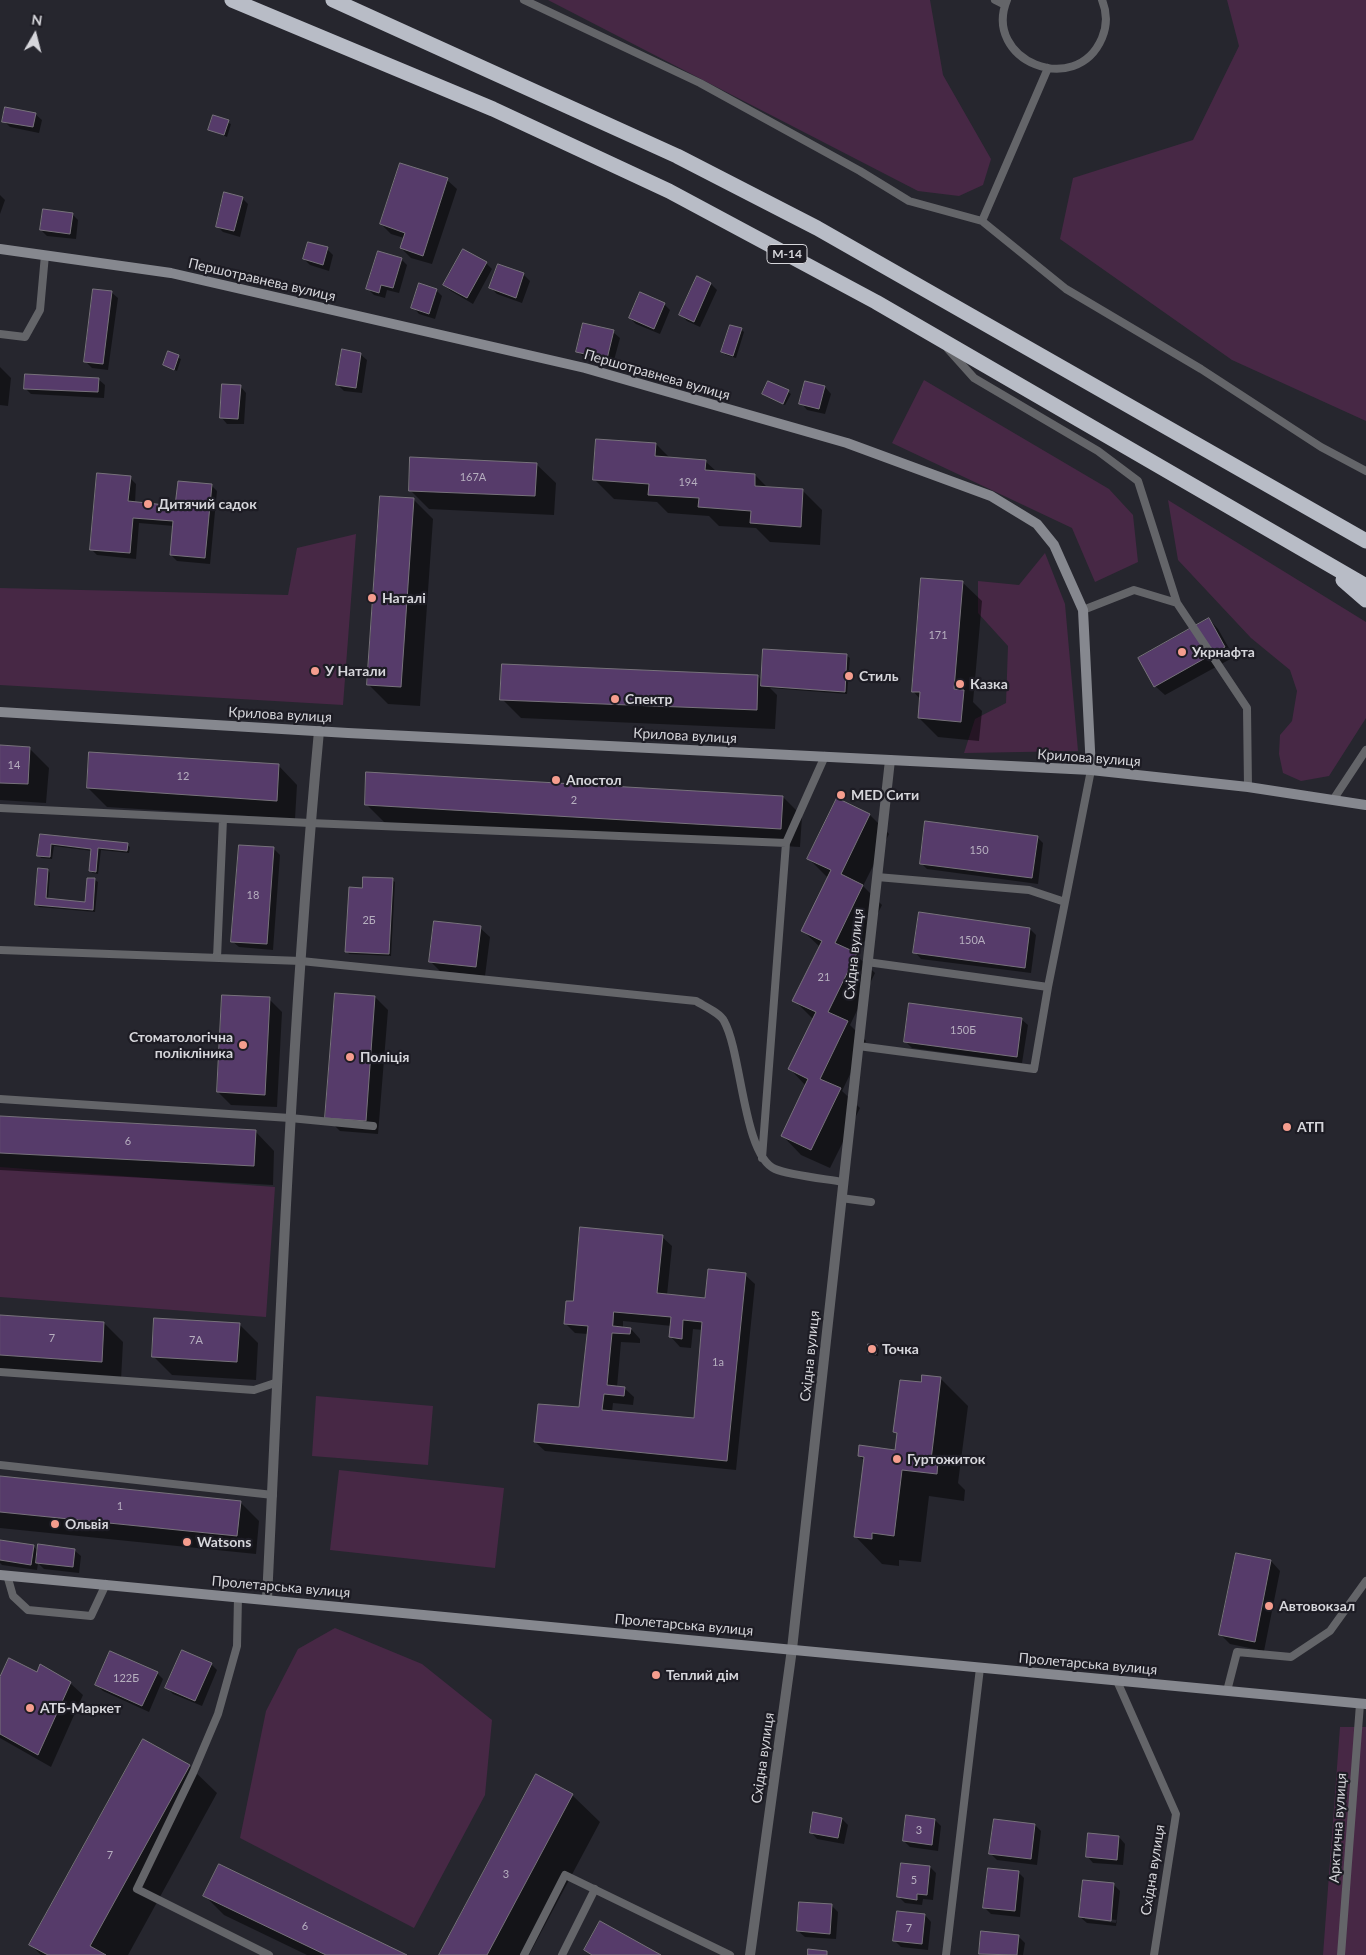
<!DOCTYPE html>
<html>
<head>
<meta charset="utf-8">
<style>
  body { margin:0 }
  #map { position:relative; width:1366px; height:1955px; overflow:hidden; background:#26262e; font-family:Lato,sans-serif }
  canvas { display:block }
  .north { position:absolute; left:10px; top:10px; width:50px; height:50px; -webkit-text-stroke:4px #1d1c24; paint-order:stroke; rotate:8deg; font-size:14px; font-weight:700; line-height:20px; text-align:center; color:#d6d6db }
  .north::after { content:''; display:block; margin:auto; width:18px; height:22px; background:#d6d6db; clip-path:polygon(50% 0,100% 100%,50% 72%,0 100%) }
</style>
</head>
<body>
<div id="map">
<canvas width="1366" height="1955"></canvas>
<div class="north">N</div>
</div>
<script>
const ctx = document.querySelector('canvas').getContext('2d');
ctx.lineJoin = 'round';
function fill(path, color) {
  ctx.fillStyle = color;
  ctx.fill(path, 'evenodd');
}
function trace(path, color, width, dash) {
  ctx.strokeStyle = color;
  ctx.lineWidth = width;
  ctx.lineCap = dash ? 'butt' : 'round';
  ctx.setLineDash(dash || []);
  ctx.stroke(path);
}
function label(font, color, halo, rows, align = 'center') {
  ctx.font = font + ' Lato,sans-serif';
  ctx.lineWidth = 4.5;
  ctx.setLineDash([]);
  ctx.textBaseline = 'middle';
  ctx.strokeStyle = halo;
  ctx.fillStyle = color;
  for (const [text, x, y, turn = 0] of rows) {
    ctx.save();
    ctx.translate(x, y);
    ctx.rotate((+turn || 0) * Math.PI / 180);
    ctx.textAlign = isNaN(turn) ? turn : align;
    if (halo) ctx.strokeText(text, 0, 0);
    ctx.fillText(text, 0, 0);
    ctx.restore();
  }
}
fill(new Path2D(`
  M548,0H930L943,75L991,159L983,185L959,196L918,191Z
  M1227,0H1366V421L1232,360L1060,239L1073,178L1193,140L1239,46Z
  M924,380L1109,489L1133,515L1138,562L1095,582L1072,528L892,443Z
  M1168,500L1366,622V718L1329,776L1301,781L1283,773L1279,754L1280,735L1292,721L1297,691L1290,670L1251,638L1178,560Z
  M356,534L343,705L0,685V588L288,595L297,548Z
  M1045,553L1065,604L1078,751L964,753L975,719L1006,703L1008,646L978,613V581L1019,585Z
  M0,1167L275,1187L266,1317L0,1297Z
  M316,1396L433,1406L428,1465L312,1456Z
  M339,1470L504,1488L495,1568L330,1550Z
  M335,1628L422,1664L492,1720L485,1795L414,1928L240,1838L266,1711L298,1649Z
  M1340,1727H1366V1955H1323Z`), '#472845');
fill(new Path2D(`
  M35,114L42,120L39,133L10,127L4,121Z
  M214,117L231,124L227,137L210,129Z
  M447,180L457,189L432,264L411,258L401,248L404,238L391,234L381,224Z
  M0,195L5,200L0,214Z
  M242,198L248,204L240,237L223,232L217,226Z
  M72,214L78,220L76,239L47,236L41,230Z
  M327,249L333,255L329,271L310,265L304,259Z
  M401,259L407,265L399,293L387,290L385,298L374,295L368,289Z
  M486,263L492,269L473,304L451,291L444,285Z
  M499,266L524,275L530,281L522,303L497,294L491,288Z
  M711,284L717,290L700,327L687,321L681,315Z
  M436,290L442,296L435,319L419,314L413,307Z
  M111,292L118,298L108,370L92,368L85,361Z
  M664,304L670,310L660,334L636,324L630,318Z
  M741,329L744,332L736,358L726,355L723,352Z
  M613,332L620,338L613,364L584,357L577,351Z
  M169,353L181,359L177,371L164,365Z
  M360,354L367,360L362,393L344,391L337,384Z
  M0,367L11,378L8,406L0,405Z
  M98,379L105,385L104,398L31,394L25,388Z
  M806,383L825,387L831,394L825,414L807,410L801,403Z
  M240,386L246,393L244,424H227L221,417Z
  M788,392L791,394L785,405L764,394Z
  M656,444L670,458L705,461L717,472L755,475L769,489L803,491L822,510L820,545L770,542L756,528L719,526L709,516L668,513L657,502L614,499L595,480Z
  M536,464L556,483L554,515L429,509L410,490Z
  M130,478L136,484L135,503L176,507L211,485L217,491L210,564L177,561L171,555L174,526L139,523L136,559L97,555L91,549Z
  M414,500L433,519L420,706L388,704L368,684Z
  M962,582L982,601L973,702L982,711L979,741L938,737L919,718L920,699L913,691Z
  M1209,619L1218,629L1234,657L1165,695L1155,686Z
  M847,656L850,658L847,694L770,688L777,695L775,729L521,718L502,699L758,676L762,681Z
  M0,747L30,749L49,768L46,803L0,800Z
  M278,765L297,785L295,819L107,807L88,788Z
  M368,773L783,797L802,816L800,847L385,823L366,804Z
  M838,799L870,815L889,834L863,886L882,905L857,956L875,973L850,1025L866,1041L842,1091L860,1108L830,1168L801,1155L782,1135L806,1086L790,1069L814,1020L794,1000L820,947L803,931L828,878L809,859Z
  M41,835L127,845L130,847L129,853L101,850L98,874L93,873L90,870L92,851L54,846L52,859L41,858L39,855Z
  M1037,837L1043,843L1038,884L927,869L921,863Z
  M240,846L274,849L280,855L273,950L239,947L232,941Z
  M48,870L50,873L48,900L86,903L95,880L98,882L95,912L39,907L36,905Z
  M392,880L395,882L391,956L349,954L347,951L363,890Z
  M480,928L490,937L485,976L440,971L430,961Z
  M1030,929L1036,935L1031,973L921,959L915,952Z
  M375,997L388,1010L378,1134L340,1131L327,1118Z
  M269,999L282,1012L277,1107L231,1105L218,1092Z
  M1021,1019L1028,1025L1022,1063L912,1048L906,1042Z
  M0,1118L255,1131L274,1151L273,1185L0,1170Z
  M662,1237L672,1246L667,1295L706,1299L745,1275L755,1284L736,1470L545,1451L535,1442L580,1409L588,1334L575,1333L565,1323ZM623,1321L672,1326L671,1337L680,1347L691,1348L693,1329L703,1330L695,1420L612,1412L613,1403L633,1405L634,1397L624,1388L617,1387L621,1342L640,1343V1339L631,1329H623Z
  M0,1317L104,1323L123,1342L121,1380L0,1373Z
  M239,1324L258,1343L256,1380L172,1375L153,1356Z
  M876,1346L879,1349L878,1356L872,1355L869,1352Z
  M940,1378L968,1406L958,1483L965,1490L964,1501L929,1496L921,1562L899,1560V1566L882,1564L855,1536L865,1461L859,1456L896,1451L898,1435L895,1431L922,1384Z
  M0,1478L240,1502L259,1521L256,1554L0,1528Z
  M0,1542L33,1546L39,1552L74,1550L81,1556L79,1573L44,1569L38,1563L37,1570L2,1565L0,1563Z
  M1237,1555L1271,1561L1280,1571L1264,1651L1230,1644L1221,1635Z
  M211,1664L217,1670L202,1706L173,1694L167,1688Z
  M157,1673L163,1679L149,1712L103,1691L97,1685Z
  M38,1674L70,1683L83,1695L51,1767L0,1738V1679Z
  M143,1741L189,1766L217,1793L128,1955H41L31,1945Z
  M572,1795L600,1822L529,1955H441Z
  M842,1819L848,1825L844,1844L817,1839L811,1832Z
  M935,1820L941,1826L938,1851L910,1847L904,1841Z
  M1035,1825L1041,1831L1037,1865L997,1860L991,1854Z
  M1089,1835L1119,1837L1125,1844L1123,1865L1093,1863L1087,1856Z
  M930,1867L936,1873L933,1900L923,1899L922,1905L905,1903L899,1897Z
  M1018,1872L1024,1878L1020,1917L991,1914L985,1908Z
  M1114,1885L1120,1891L1116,1926L1087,1923L1080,1917ZM1085,1917L1117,1920V1923L1085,1919Z
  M205,1896L404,1955H307L224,1915Z
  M832,1906L838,1912L836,1939L805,1937L798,1931Z
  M925,1915L931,1922L928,1950L901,1947L895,1941Z
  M1018,1936L1025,1943L1023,1955L980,1953Z`), '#0007');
const building = new Path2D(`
  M5,107L36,113L33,127L2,122Z
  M213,115L229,120L224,135L208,130Z
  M400,163L448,178L423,256L400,248L405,233L380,224Z
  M224,192L243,197L234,231L216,227Z
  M43,209L73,213L70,234L40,230Z
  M308,242L328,247L323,265L303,259Z
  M463,249L487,262L467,298L443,285Z
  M378,251L402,258L393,288L381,285L379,293L366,289Z
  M498,264L524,273L516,298L489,288Z
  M697,276L711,283L694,322L679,315Z
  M419,283L437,289L429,314L411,308Z
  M93,289L112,291L103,364L84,362Z
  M640,292L665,303L654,329L629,318Z
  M583,323L614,330L607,359L576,352Z
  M730,325L742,328L733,356L721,352Z
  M342,349L361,353L356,388L336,385Z
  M168,351L179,355L174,370L163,365Z
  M25,374L99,378L98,392L24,389Z
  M768,381L789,390L783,404L762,394Z
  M805,381L825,386L819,409L799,404Z
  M222,384L241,385L238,419L220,418Z
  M596,439L656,443L655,456L706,460L705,470L755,474V486L803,489L801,527L750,523L751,511L698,507L699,498L648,495L649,484L593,480Z
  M410,457L537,463L535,496L409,491Z
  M97,473L131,476L128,501L175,506L178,481L212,484L205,558L170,555L173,521L133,518L130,553L90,550Z
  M380,496L414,498L401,687L367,685Z
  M921,578L963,581L954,689L964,690L961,722L918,718L920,692H912Z
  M1209,618L1225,647L1154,687L1138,658Z
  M763,649L847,654L845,692L761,686Z
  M502,664L758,675L757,710L500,700Z
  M0,745L30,747L28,784L0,783Z
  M89,752L279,764L277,801L87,788Z
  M366,772L783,796L781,829L365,805Z
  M837,798L870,814L841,874L863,885L835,943L857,953L828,1012L848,1021L820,1079L841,1088L811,1150L781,1136L808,1079L788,1069L816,1012L792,1001L822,941L801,931L831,870L807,859Z
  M925,821L1038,836L1032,878L920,864Z
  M40,834L128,843L127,851L98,848L96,872L89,871L91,849L51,844L50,857L37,856Z
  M239,845L274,847L267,944L231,942Z
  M38,868L48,869L46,898L85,902L87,878H95L93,910L35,905Z
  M363,877L393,878L389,954L345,952L349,887L362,888Z
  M919,912L1030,928L1025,968L913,953Z
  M434,921L481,926L476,967L429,962Z
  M335,993L375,996L366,1121L325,1118Z
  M222,995L270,997L265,1095L217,1092Z
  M909,1003L1022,1018L1017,1057L904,1042Z
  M0,1116L256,1130L254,1166L0,1153Z
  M580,1227L663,1235L657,1293L705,1298L708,1269L746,1273L727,1461L534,1442L538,1404L579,1407L588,1326L564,1324L566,1301H573ZM614,1312L671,1317L669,1337L682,1339L683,1320L702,1322L694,1418L602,1410L604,1394L624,1396L625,1387L607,1385L612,1333L630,1334L631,1328L613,1326Z
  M0,1315L104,1322L102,1362L0,1355Z
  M154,1318L240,1323L237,1362L152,1357Z
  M868,1344L877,1345L876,1354L868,1353Z
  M922,1375L941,1377L931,1460L938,1461L937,1474L902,1470L894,1536L872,1533V1539L854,1537L864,1457L858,1456L859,1445L895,1450L897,1433L893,1432L900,1380L921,1382Z
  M0,1476L241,1501L237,1536L0,1512Z
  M0,1540L34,1545L31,1565L0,1560Z
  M38,1544L75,1549L73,1567L36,1563Z
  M1236,1553L1271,1560L1255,1642L1219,1635Z
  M182,1650L212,1663L195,1701L165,1688Z
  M110,1651L158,1672L142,1706L95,1685Z
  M9,1658L37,1672L40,1664L71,1682L38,1755L0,1734V1677Z
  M143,1739L190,1765L90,1946L106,1955H48L29,1945Z
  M536,1774L573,1794L487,1955H439Z
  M813,1812L842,1818L838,1838L810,1833Z
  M906,1815L935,1819L932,1845L903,1841Z
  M994,1819L1035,1824L1031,1859L989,1854Z
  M1088,1833L1119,1836L1117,1860L1086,1857Z
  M901,1863L930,1866L927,1895L917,1894V1900L897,1897Z
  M219,1864L407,1955H326L203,1896Z
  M988,1868L1019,1871L1015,1911L983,1908Z
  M1083,1880L1114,1883L1111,1921L1079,1917Z
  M799,1902L832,1904L830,1934L797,1931Z
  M897,1911L925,1914L922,1944L893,1941Z
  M600,1921L661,1955H592L584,1950Z
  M981,1931L1019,1935L1017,1955L979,1954Z
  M808,1949L827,1951V1955H808Z`);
fill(building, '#563b6a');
trace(building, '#77727b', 1);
trace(new Path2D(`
  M524,0L700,83L860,171L909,201L982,221L1066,289L1201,369L1321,447L1366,471
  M995,0L1005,5
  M1007,0C982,60 1076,99 1102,38C1107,26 1107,12 1102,0
  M982,221L1048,68
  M0,334L25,337L40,310L45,255
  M948,349L974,378L1098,451L1138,481L1177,603L1247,708L1248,787
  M1083,610L1134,590L1177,603
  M1333,800L1366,750
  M0,808L310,823L786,843L762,1158
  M786,843L825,756
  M1065,902L1091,770
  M0,950L301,961L696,1001C704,1006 720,1013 724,1021C742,1053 743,1155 775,1169C789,1175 826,1179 843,1182
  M217,958L223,819
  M867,962L1048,987L1065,902L1029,890L877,877
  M858,1046L1034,1069L1048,987
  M0,1099L290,1118L373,1126
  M841,1198L871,1202
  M0,1372L254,1390L278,1382
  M0,1465L273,1495
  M7,1575L13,1596L28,1610L91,1616L106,1584
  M238,1597L237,1646L218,1714L193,1773L137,1889L269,1955
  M1117,1681L1176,1814L1154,1955
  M1227,1691L1237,1652L1291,1657L1330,1631L1366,1581
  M524,1955L565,1875L730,1955
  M562,1955L595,1889
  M946,1955L980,1668
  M1341,1955L1360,1704`), '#646569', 8);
trace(new Path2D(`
  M267,1599C281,1309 292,1019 319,731
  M750,1955L792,1649L890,760`), '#646569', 10);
trace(new Path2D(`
  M0,249L171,273L585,368L847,443L991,496L1037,524L1054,545L1083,610L1091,770
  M0,712L348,733L1091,770L1248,787L1366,805
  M0,1575L1366,1704`), '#86888f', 10);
trace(new Path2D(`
  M232,0L493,109L669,191L876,302L1366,586
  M333,0L677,156L817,228L1366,541
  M1343,580L1366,600`), '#b8bcc6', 15);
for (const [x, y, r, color] of [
  [148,504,5,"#f59d8e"],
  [372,598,5,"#f59d8e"],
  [1182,652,5,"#f59d8e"],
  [315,671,5,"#f59d8e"],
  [849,676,5,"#f59d8e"],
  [960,684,5,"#f59d8e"],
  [615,699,5,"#f59d8e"],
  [556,780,5,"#f59d8e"],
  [841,795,5,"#f59d8e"],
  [243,1045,5,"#f59d8e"],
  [350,1057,5,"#f59d8e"],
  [1287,1127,5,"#f59d8e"],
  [872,1349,5,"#f59d8e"],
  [897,1459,5,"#f59d8e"],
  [55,1524,5,"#f59d8e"],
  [187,1542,5,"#f59d8e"],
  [1269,1606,5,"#f59d8e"],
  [656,1675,5,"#f59d8e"],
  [30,1708,5,"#f59d8e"]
]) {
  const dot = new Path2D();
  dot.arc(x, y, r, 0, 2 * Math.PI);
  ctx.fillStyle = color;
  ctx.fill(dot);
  trace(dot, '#1d1c24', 2);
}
label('11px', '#b6afbf', null, [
  ["167А",473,477],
  ["194",688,482],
  ["171",938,635],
  ["14",14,765],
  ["12",183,776],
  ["2",574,800],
  ["150",979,850],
  ["18",253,895],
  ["2Б",369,920],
  ["150А",972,940],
  ["21",824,977],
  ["150Б",963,1030],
  ["6",128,1141],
  ["7",52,1338],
  ["7А",196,1340],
  ["1а",718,1362],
  ["1",120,1506],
  ["122Б",126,1678],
  ["3",919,1830],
  ["7",110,1855],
  ["3",506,1874],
  ["5",914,1880],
  ["6",305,1926],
  ["7",909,1928]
]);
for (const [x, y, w] of [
  [787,254,40]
]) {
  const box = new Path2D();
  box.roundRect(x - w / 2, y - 9.5, w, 19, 4);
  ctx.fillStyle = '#1d1c24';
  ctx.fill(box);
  trace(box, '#d6d6db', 1);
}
label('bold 12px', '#d6d6db', null, [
  ["М-14",787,254]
]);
label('14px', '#d6d6db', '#1d1c24', [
  ["Першотравнева вулиця",262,280,13],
  ["Першотравнева вулиця",657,375,16],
  ["Крилова вулиця",280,715,3],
  ["Крилова вулиця",685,736,3],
  ["Крилова вулиця",1089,758,4],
  ["Східна вулиця",854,954,-84],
  ["Східна вулиця",810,1356,-84],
  ["Пролетарська вулиця",281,1587,5],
  ["Пролетарська вулиця",684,1625,5],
  ["Пролетарська вулиця",1088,1664,5],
  ["Східна вулиця",763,1758,-82],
  ["Арктична вулиця",1338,1828,-86],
  ["Східна вулиця",1153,1870,-81]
]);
label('bold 14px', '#d6d6db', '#1d1c24', [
  ["Дитячий садок",158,504],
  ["Наталі",382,598],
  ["Укрнафта",1192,652],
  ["У Натали",325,671],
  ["Стиль",859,676],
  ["Казка",970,684],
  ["Спектр",625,699],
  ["Апостол",566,780],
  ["MED Сити",851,795],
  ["Стоматологічна",233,1037,"right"],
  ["полікліника",233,1053,"right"],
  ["Поліція",360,1057],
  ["АТП",1297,1127],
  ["Точка",882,1349],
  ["Гуртожиток",907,1459],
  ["Ольвія",65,1524],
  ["Watsons",197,1542],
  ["Автовокзал",1279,1606],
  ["Теплий дім",666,1675],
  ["АТБ-Маркет",40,1708]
], 'left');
</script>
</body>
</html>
